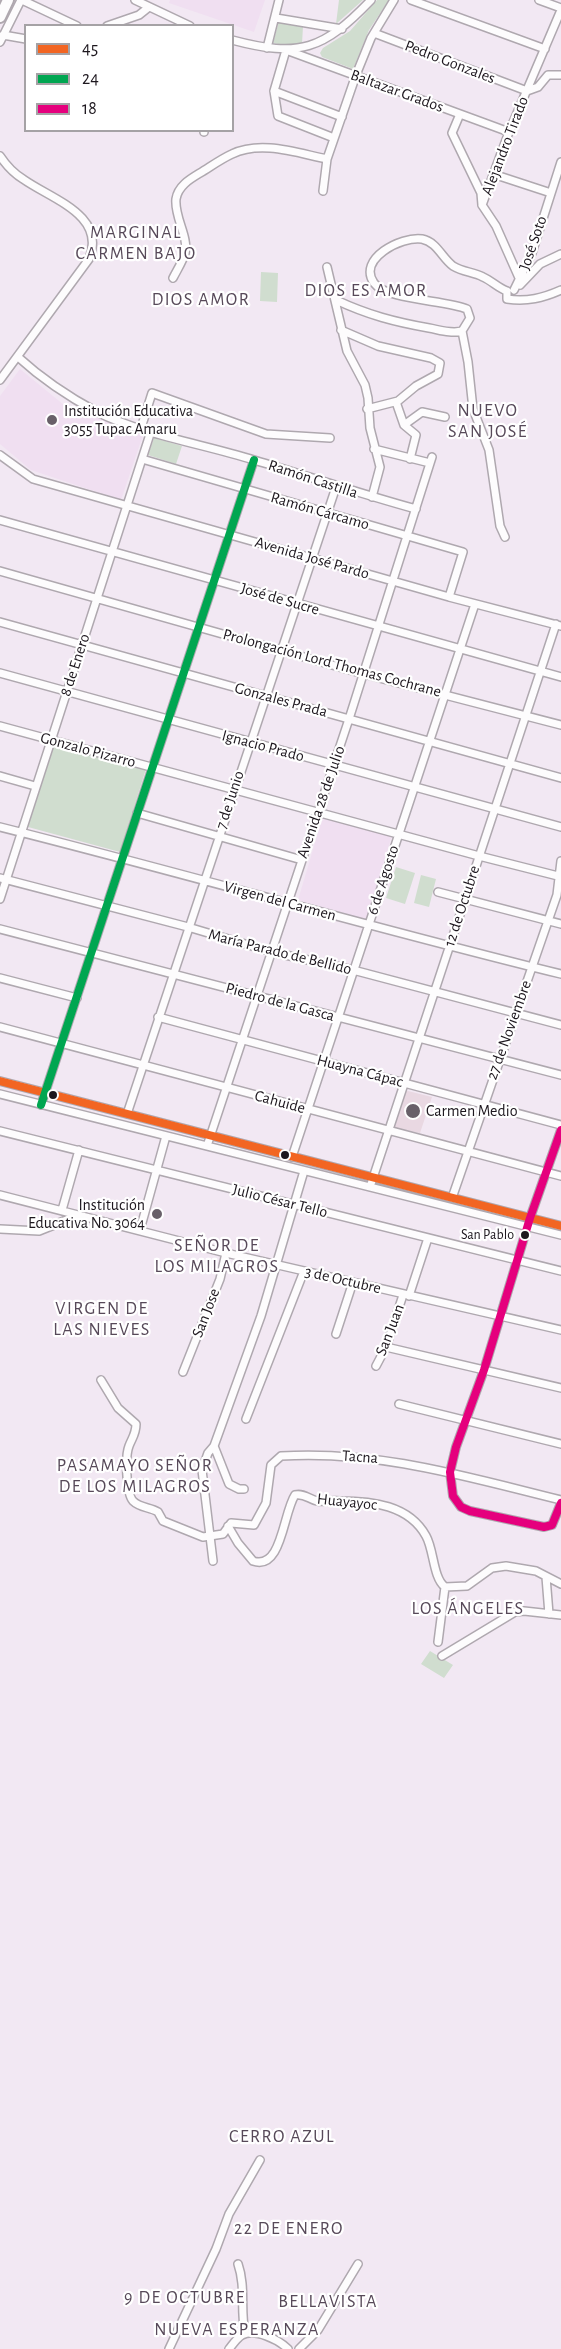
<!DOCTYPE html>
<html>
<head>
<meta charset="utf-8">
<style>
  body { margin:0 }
  #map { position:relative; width:561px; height:2349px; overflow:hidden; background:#f2e8f3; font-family:"Alegreya Sans",sans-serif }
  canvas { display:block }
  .legend { position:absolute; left:24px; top:24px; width:210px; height:108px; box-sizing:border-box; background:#fff; border:2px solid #a5a2a5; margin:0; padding:8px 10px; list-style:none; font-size:18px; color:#1d171e }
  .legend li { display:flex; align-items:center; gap:12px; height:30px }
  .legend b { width:30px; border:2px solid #a5a2a5 }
</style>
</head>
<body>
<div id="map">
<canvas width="561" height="2349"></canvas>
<ul class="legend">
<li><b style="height:8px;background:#f26522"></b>45</li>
<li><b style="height:8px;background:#00a651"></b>24</li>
<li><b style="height:8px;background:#e5007d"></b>18</li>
</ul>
</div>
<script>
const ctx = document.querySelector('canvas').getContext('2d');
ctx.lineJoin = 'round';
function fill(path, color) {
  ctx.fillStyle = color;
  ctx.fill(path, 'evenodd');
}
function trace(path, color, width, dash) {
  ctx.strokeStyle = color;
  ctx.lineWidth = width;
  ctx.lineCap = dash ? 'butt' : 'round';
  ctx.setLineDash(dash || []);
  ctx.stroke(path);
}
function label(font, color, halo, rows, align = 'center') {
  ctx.font = font + ' "Alegreya Sans",sans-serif';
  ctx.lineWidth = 4.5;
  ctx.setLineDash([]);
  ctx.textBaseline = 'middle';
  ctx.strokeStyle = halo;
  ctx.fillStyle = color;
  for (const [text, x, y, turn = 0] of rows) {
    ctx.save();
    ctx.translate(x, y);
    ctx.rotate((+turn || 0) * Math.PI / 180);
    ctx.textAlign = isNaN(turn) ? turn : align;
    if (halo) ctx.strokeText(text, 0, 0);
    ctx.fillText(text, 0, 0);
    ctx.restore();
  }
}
fill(new Path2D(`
  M170,0H265L254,32L169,3Z
  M20,369L64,405L143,435L121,500L31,470L0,444V396Z
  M323,816L392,835L367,920L298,900Z`), '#f0dff1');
fill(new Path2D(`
  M408,1091L432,1097L420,1133L395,1128L394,1124L405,1092Z`), '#e9d8e2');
fill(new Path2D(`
  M339,0H363L336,24Z
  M377,0H389L369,30L353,69L322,57L320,53L323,48L350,31Z
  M279,21L303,26L302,44L288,46L273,43Z
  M261,272L278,273L277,302L260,301Z
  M154,438L182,446L176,464L148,455Z
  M54,743L146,769L120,852L28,827Z
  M396,867L415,873L405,904L386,898Z
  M421,875L436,879L429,907L414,903Z
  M430,1651L453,1665L444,1678L421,1664Z`), '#d0ddcf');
const minor = new Path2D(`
  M22,0L77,26
  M135,0L190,26
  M411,0L545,49
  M539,0L561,8
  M276,18L342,29
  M107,26L139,15L149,7
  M374,33L527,91L538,87L548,75H561
  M3,35L26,39
  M232,40C300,58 323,50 371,0
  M0,42L21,0
  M267,48L279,0
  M274,91L342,117
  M460,114L452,133L481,193L482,205L496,226L520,280
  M204,132V130
  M334,138L278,116L274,91L286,50L509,132
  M0,156C6,165 13,173 23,179C51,199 107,215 89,259L0,380
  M493,174L551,193
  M323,191L327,159L356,75L371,38L394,0
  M482,205L509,132L561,10
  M327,267L347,351L365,385L368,398L370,428L380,467L372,497
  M173,278C177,270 183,261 185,253C189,237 174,217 176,199C178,186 190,179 200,173C210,167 221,159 232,154C261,140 297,153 327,159
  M520,285L540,264L561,254
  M514,290L532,253L561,162
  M507,291V299C527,302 543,298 561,290
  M336,300C368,315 395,322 429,328C440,330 451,334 462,331
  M341,330L378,346L431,358L440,363L438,374L416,386L398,401L367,409
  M462,331L470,318L467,309C446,300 386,300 374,283C357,259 401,236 422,239C437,242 442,258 453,266C463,272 473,272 483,277C492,281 498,288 507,291
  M462,331L468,362L473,409L489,450L500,526L505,537
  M18,357C41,378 69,397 97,412C144,435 203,444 254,460C308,476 361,494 416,509
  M396,402L404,425L416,435L410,459
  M404,425L422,412L445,417
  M141,428L152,393L266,434L330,438
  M374,449L430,463
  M0,455L33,479L449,597L561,626
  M142,459L463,552L449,597
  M0,520L561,677
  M0,571L364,674L561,725
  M0,622L561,778
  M0,673L561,827
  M0,726L479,856L558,876
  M0,776L35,786
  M137,813L302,860
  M0,827C187,874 373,928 561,974
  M0,878L188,927L272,952L353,970L561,1025
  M438,892L561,924
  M0,899L151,431
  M0,929L561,1075
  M0,978L77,998
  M158,1017L561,1125
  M0,1027L561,1176
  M0,1081L561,1226
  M0,1094L561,1235
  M41,1105L254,460
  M127,1114L336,487
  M561,1130L530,1218L484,1370L456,1447L450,1472L453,1496L461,1507L470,1511L544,1527L552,1525L561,1503
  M0,1131L561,1271
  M207,1146L349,719L432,457
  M292,1157L475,604
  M370,1187L556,624
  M0,1195L226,1253L561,1330
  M452,1198L557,895L561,861
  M62,1210L79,1150
  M0,1229L39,1231L69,1219L82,1218
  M140,1230L166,1136
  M409,1296L428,1238
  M336,1334L353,1282
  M386,1347L561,1388
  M376,1366L386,1347L403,1295
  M183,1372L220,1279L226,1253
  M101,1380L118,1408L136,1424C136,1434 132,1438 129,1446C125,1456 126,1493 133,1501C140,1508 150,1507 158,1512L163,1521L203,1537L223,1534L231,1523L254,1525L266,1503L271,1465L281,1456C379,1450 467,1477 561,1500
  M399,1404L561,1444
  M246,1419L304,1271
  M214,1446L229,1484L239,1489H244
  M228,1526L238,1543L253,1561C282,1571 283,1513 295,1495C304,1493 309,1499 317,1501C324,1502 333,1500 340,1501C372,1501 409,1505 426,1536C434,1550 433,1578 445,1587L467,1586L492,1568L506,1566L536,1571L561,1584
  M213,1561L202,1470L208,1453L214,1446L261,1316L304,1171
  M546,1577L549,1614
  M438,1642L445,1587
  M442,1656L515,1612L524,1611L561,1615
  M238,2264C246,2287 240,2310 245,2333
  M169,2349L216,2249L229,2214L260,2160
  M229,2349C233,2344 237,2338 242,2335C255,2328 279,2340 288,2349
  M299,2349L318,2330L358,2264`);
const highway = new Path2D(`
  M0,17L8,0`);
trace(minor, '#afa8af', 10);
trace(highway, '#afa8af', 14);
trace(minor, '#fdfcfd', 7);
trace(highway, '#fdfcfd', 10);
trace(new Path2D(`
  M0,1081L561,1226`), '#f26522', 8);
trace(new Path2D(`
  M41,1105L254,460`), '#00a651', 8);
trace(new Path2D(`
  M561,1130L530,1218L484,1370L456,1447L450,1472L453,1496L461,1507L470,1511L544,1527L552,1525L561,1503`), '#e5007d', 8);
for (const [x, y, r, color] of [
  [52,420,6,"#686069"],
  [53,1095,5,"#1d171e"],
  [413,1111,8,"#686069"],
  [285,1155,5,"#1d171e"],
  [157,1214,6,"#686069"],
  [525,1235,5,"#1d171e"]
]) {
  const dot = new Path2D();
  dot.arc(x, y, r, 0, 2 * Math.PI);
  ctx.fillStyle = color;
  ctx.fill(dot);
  trace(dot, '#fff', 2);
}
label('14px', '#1d171e', '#fff', [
  ["San Pablo",514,1235]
], 'right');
label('16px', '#1d171e', '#fff', [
  ["Pedro Gonzales",450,62,21],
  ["Baltazar Grados",397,91,20],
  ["Alejandro Tirado",505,146,-69],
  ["José Soto",533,243,-71],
  ["Ramón Castilla",313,479,18],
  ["Ramón Cárcamo",320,511,16],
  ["Avenida José Pardo",312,558,16],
  ["José de Sucre",280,599,16],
  ["Prolongación Lord Thomas Cochrane",332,663,15],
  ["8 de Enero",75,665,-72],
  ["Gonzales Prada",281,700,15],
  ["Ignacio Prado",263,746,15],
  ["Gonzalo Pizarro",88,750,15],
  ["7 de Junio",230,800,-72],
  ["Avenida 28 de Julio",321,802,-71],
  ["6 de Agosto",383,880,-72],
  ["Virgen del Carmen",280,901,15],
  ["12 de Octubre",462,906,-72],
  ["María Parado de Bellido",280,952,14],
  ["Piedro de la Gasca",280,1002,15],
  ["27 de Noviembre",509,1030,-70],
  ["Huayna Cápac",360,1071,15],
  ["Cahuide",280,1102,15],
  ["Julio César Tello",280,1201,14],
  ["3 de Octubre",343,1280,13],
  ["San Jose",206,1313,-69],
  ["San Juan",390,1330,-69],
  ["Tacna",360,1457,4],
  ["Huayayoc",347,1502,6]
]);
label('16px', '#1d171e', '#fff', [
  ["Institución Educativa",64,411],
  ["3055 Tupac Amaru",64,429],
  ["Carmen Medio",426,1111],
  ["Institución",145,1205,"right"],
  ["Educativa No. 3064",145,1223,"right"]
], 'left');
ctx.letterSpacing = '1.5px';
label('18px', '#574959', '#fff', [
  ["MARGINAL",136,233],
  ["CARMEN BAJO",136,254],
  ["DIOS ES AMOR",366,291],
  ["DIOS AMOR",201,300],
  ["NUEVO",488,411],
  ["SAN JOSÉ",488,432],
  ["SEÑOR DE",217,1246],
  ["LOS MILAGROS",217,1267],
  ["VIRGEN DE",102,1309],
  ["LAS NIEVES",102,1330],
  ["PASAMAYO SEÑOR",135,1466],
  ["DE LOS MILAGROS",135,1487],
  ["LOS ÁNGELES",468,1609],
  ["CERRO AZUL",282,2137],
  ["22 DE ENERO",289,2229],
  ["9 DE OCTUBRE",185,2298],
  ["BELLAVISTA",328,2302],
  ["NUEVA ESPERANZA",237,2330]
]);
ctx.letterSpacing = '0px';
</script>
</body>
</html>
